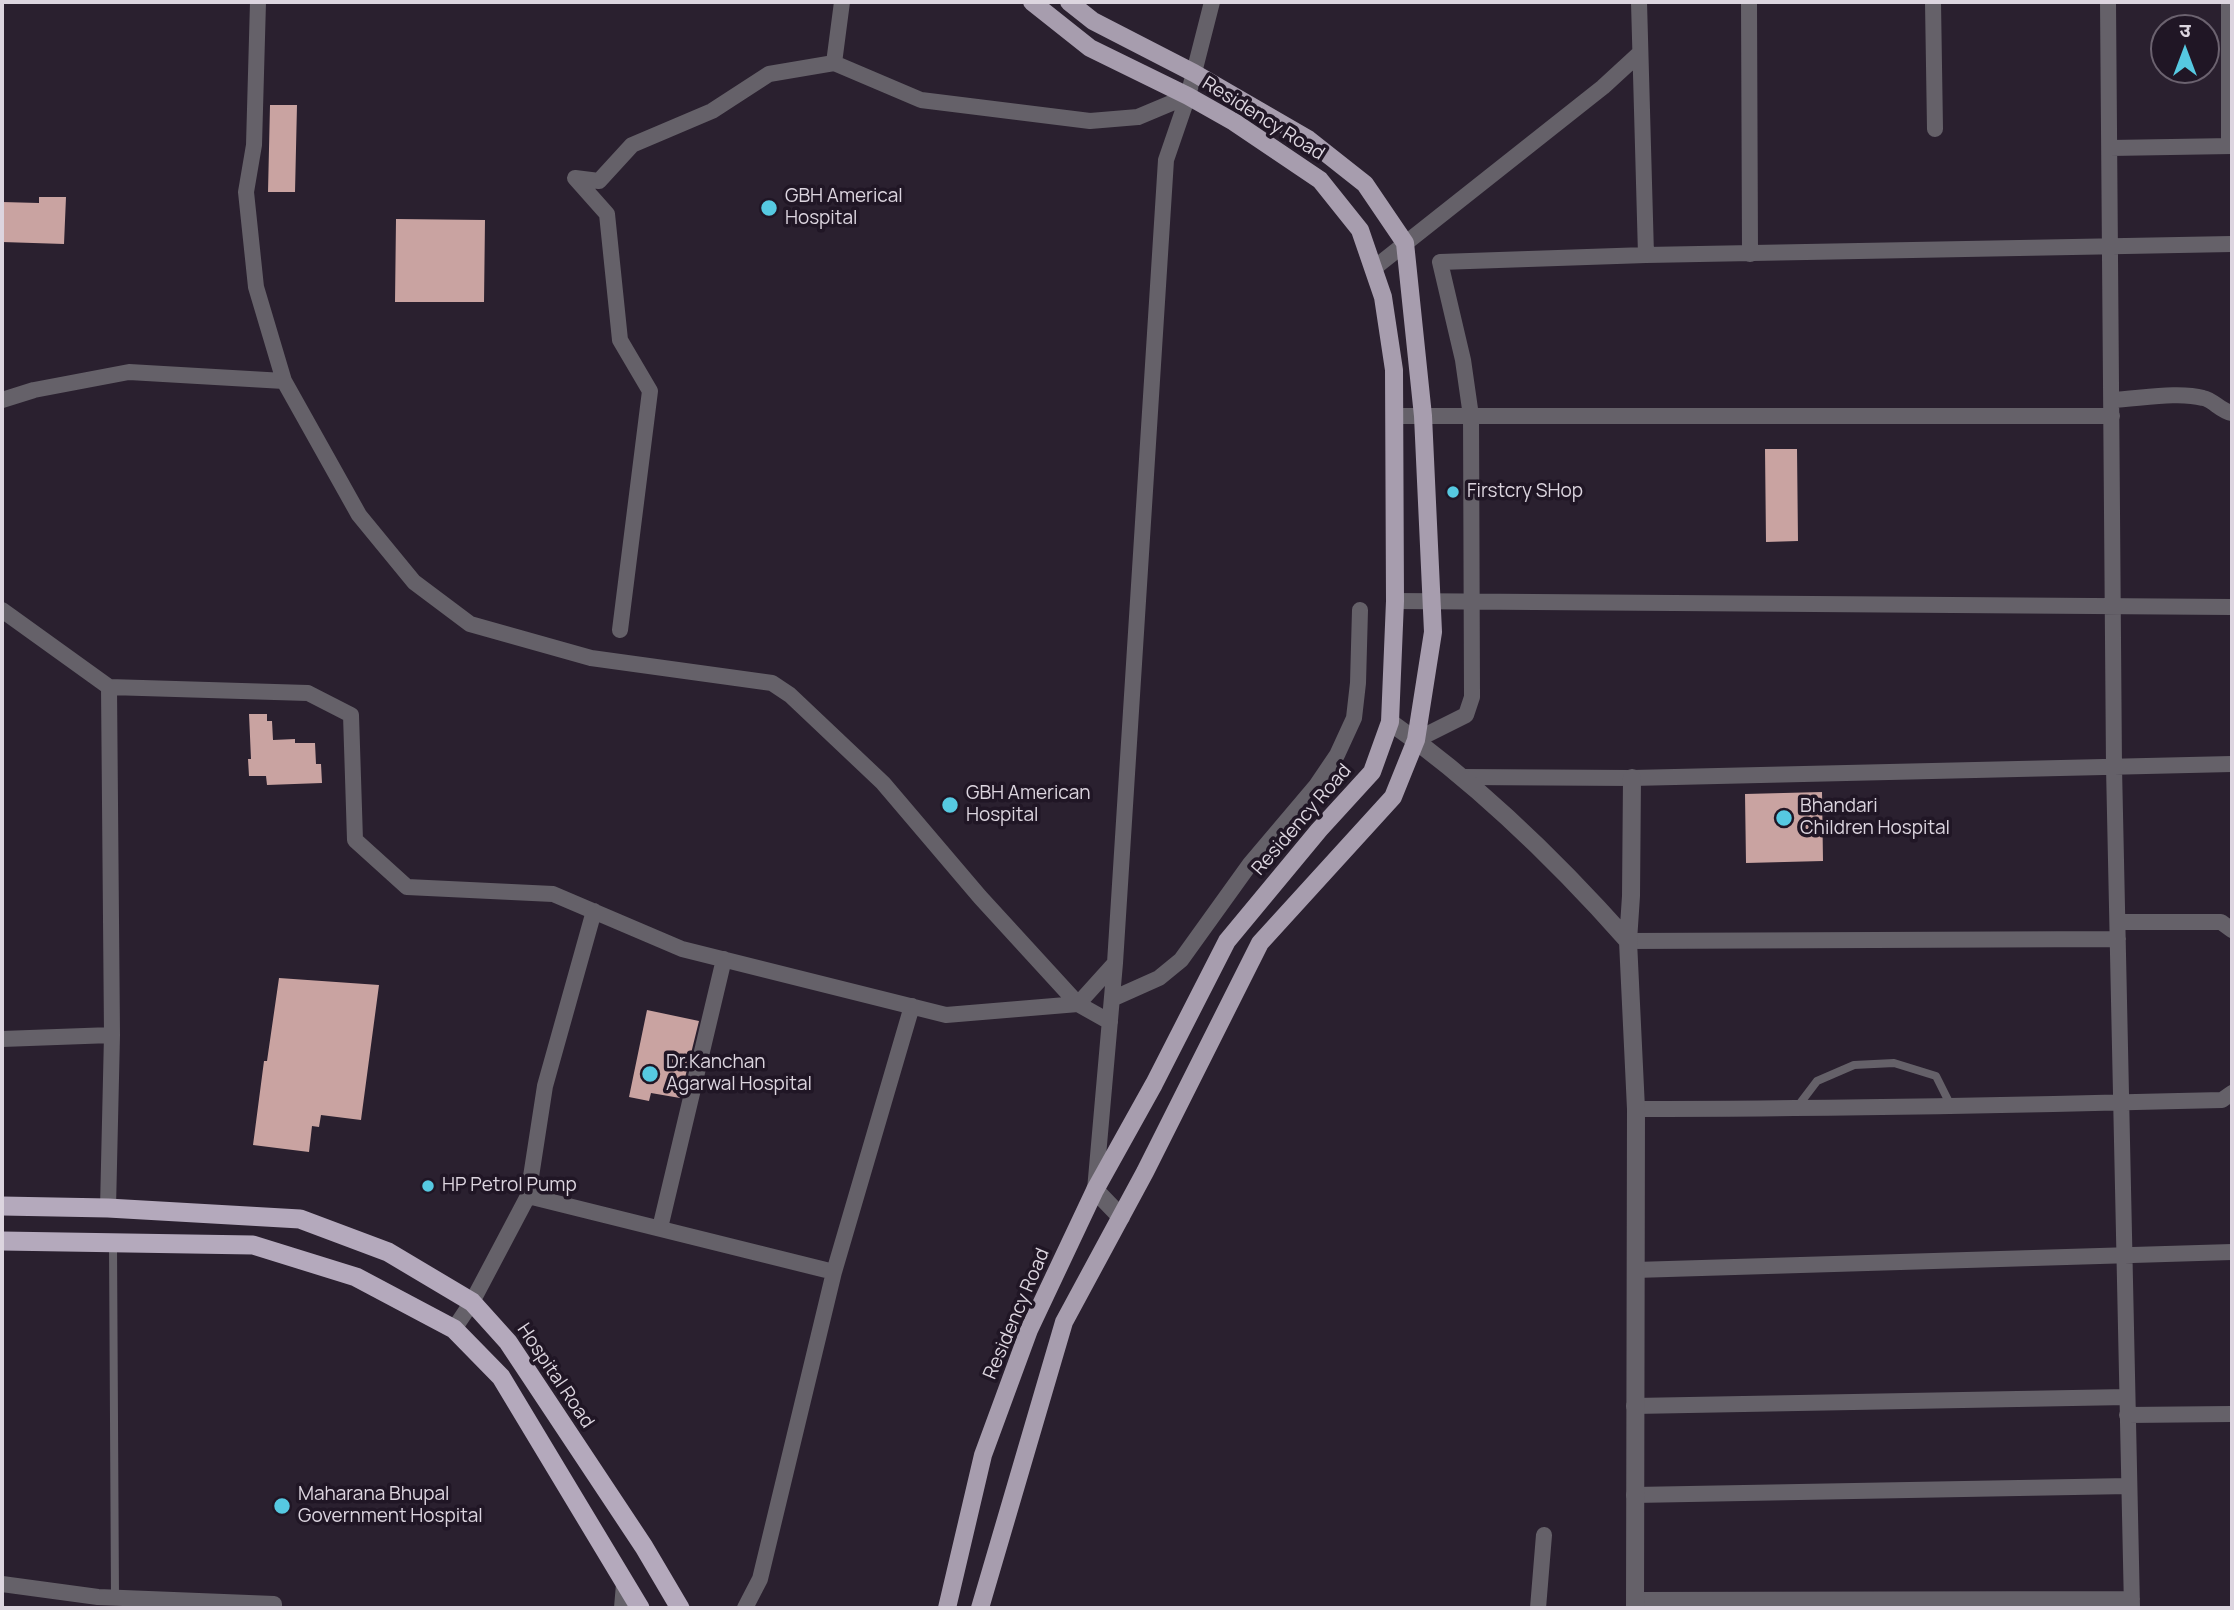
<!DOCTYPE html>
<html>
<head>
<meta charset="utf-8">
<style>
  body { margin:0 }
  #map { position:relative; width:2234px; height:1610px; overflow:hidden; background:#2a202f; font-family:Manrope,"Noto Sans Devanagari",sans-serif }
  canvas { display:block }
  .frame { position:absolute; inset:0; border:4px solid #dcd5df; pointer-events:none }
  .north { position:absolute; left:2150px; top:14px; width:70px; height:70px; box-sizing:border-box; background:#201625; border:2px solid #6b626f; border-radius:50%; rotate:0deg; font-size:19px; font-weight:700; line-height:28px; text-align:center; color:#dcd5df }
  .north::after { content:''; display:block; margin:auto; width:24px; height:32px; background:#56c9e1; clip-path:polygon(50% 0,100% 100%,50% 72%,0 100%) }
</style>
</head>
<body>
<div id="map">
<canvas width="2234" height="1610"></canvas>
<div class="frame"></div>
<div class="north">उ</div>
</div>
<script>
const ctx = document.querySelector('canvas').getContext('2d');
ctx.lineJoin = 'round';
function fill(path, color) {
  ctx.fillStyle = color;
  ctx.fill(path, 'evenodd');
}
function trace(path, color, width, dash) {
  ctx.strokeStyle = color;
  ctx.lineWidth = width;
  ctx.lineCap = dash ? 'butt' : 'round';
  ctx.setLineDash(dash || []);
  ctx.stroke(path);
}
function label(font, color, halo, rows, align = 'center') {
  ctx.font = font + ' Manrope,sans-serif';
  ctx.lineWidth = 7;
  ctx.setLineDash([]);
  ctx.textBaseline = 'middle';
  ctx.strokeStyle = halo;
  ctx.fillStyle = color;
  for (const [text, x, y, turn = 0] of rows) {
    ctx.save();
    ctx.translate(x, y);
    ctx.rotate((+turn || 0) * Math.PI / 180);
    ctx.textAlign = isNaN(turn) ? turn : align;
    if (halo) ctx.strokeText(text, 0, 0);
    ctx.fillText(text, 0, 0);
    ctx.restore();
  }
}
fill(new Path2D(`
  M270,105H297L295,192H268Z
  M39,197H66L64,244L2,242V202L39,203Z
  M396,219L485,220L484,302H395Z
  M1765,449H1797L1798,541L1766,542Z
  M249,714H267V721H272L273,740L295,739V743H315L316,764H321L322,783L267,785L266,776H249L248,759H251Z
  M1822,792L1823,861L1746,863L1745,794Z
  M279,978L379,985L361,1120L321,1115L319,1127L312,1126L309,1152L253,1145L264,1061H267Z
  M647,1010L699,1021L680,1098L651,1093L649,1101L629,1097Z`), '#c9a3a1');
trace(new Path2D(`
  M1798,1106L1817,1081L1854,1065L1894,1063L1936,1076L1951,1106
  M113,1244L115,1598`), '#656169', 8);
trace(new Path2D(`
  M258,2L254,145L246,192L256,287L284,381L359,515L414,582L470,624L591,658L772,683L790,695L883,783L980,897L1078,1004L1110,1022
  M1639,2L1646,255
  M1749,2L1750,254
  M1933,2L1935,129
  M2108,2L2114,767L2132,1608
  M834,63L842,2
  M2229,146V2
  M2110,148L2232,146
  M1373,269L1603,87L1640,53
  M2,400L34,390L129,372L284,381
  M2112,400C2139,399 2178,391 2203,398C2214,400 2220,411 2232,413
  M1394,416H2112
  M1395,601L2232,607
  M2,610L109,687L112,1035L108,1208
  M620,630L650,391L620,340L607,214L575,178L599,181L632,145L712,111L769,74L834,63L921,100L1090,121L1138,117L1188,96
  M109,687L308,693L351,715L355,840L407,887L553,894L682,949L946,1015L1078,1004L1115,963L1166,160L1188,96L1212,2
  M1416,740L1466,715L1472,697L1471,416L1463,360L1440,262L1646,255L2232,244
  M1461,777L1632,778L2232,764
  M2118,922H2221L2232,930
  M1628,941L2118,939
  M1112,999L1159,978L1181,960L1250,864L1316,786L1337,755L1354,718L1358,683L1360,610
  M2,1039L112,1035
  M1636,1109C1831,1109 2027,1105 2222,1100L2232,1093
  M1095,1190L1115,963
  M528,1196L545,1086L594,911
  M660,1228L724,959
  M1635,1270L2232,1252
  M454,1329L472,1302L528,1196L834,1272L912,1006
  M1634,1406L2127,1397
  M2127,1415L2232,1414
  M1634,1495L2129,1486
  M2,1584L98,1597L274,1604V1608
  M1635,1600L2132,1599
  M622,1608L624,1584
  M745,1608L760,1579L834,1272
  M1538,1608L1544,1535`), '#656169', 16);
trace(new Path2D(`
  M1390,722C1478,784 1557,861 1628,941L1636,1109L1635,1608
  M1628,941L1631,896L1632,778
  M1095,1190L1121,1217`), '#656169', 18);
trace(new Path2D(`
  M947,1608L983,1455L1029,1330L1095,1190L1154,1084L1227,941L1319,830L1372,772L1390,722L1395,601L1394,370L1383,297L1360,230L1320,180L1234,122L1188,96L1090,48L1032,2
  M980,1608L1064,1322L1145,1172L1260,943L1393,797L1416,740L1433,632L1423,416L1405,243L1365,184L1308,139L1194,73L1093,21L1069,2`), '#a79dae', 18);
trace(new Path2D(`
  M2,1206L108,1208L300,1219L388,1252L472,1302L508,1342L644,1547L680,1608
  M2,1241L253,1245L356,1277L454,1329L501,1377L640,1608`), '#b4a9bc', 19);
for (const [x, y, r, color] of [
  [769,208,9,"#56c9e1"],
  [1453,492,7,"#56c9e1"],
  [950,805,9,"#56c9e1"],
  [1784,818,9,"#56c9e1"],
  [650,1074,9,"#56c9e1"],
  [428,1186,7,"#56c9e1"],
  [282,1506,9,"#56c9e1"]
]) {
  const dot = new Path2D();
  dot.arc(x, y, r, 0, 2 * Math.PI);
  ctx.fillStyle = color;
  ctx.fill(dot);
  trace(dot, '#201625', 2.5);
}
label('19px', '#dcd5df', '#201625', [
  ["Residency Road",1263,119,32],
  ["Residency Road",1302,820,-49],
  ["Residency Road",1017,1314,-67],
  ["Hospital Road",555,1376,56]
]);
label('19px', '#dcd5df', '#201625', [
  ["GBH Americal",785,197],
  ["Hospital",785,219],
  ["Firstcry SHop",1467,492],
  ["GBH American",966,794],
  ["Hospital",966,816],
  ["Bhandari",1800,807],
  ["Children Hospital",1800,829],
  ["Dr.Kanchan",666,1063],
  ["Agarwal Hospital",666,1085],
  ["HP Petrol Pump",442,1186],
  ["Maharana Bhupal",298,1495],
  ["Government Hospital",298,1517]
], 'left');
</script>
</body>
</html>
